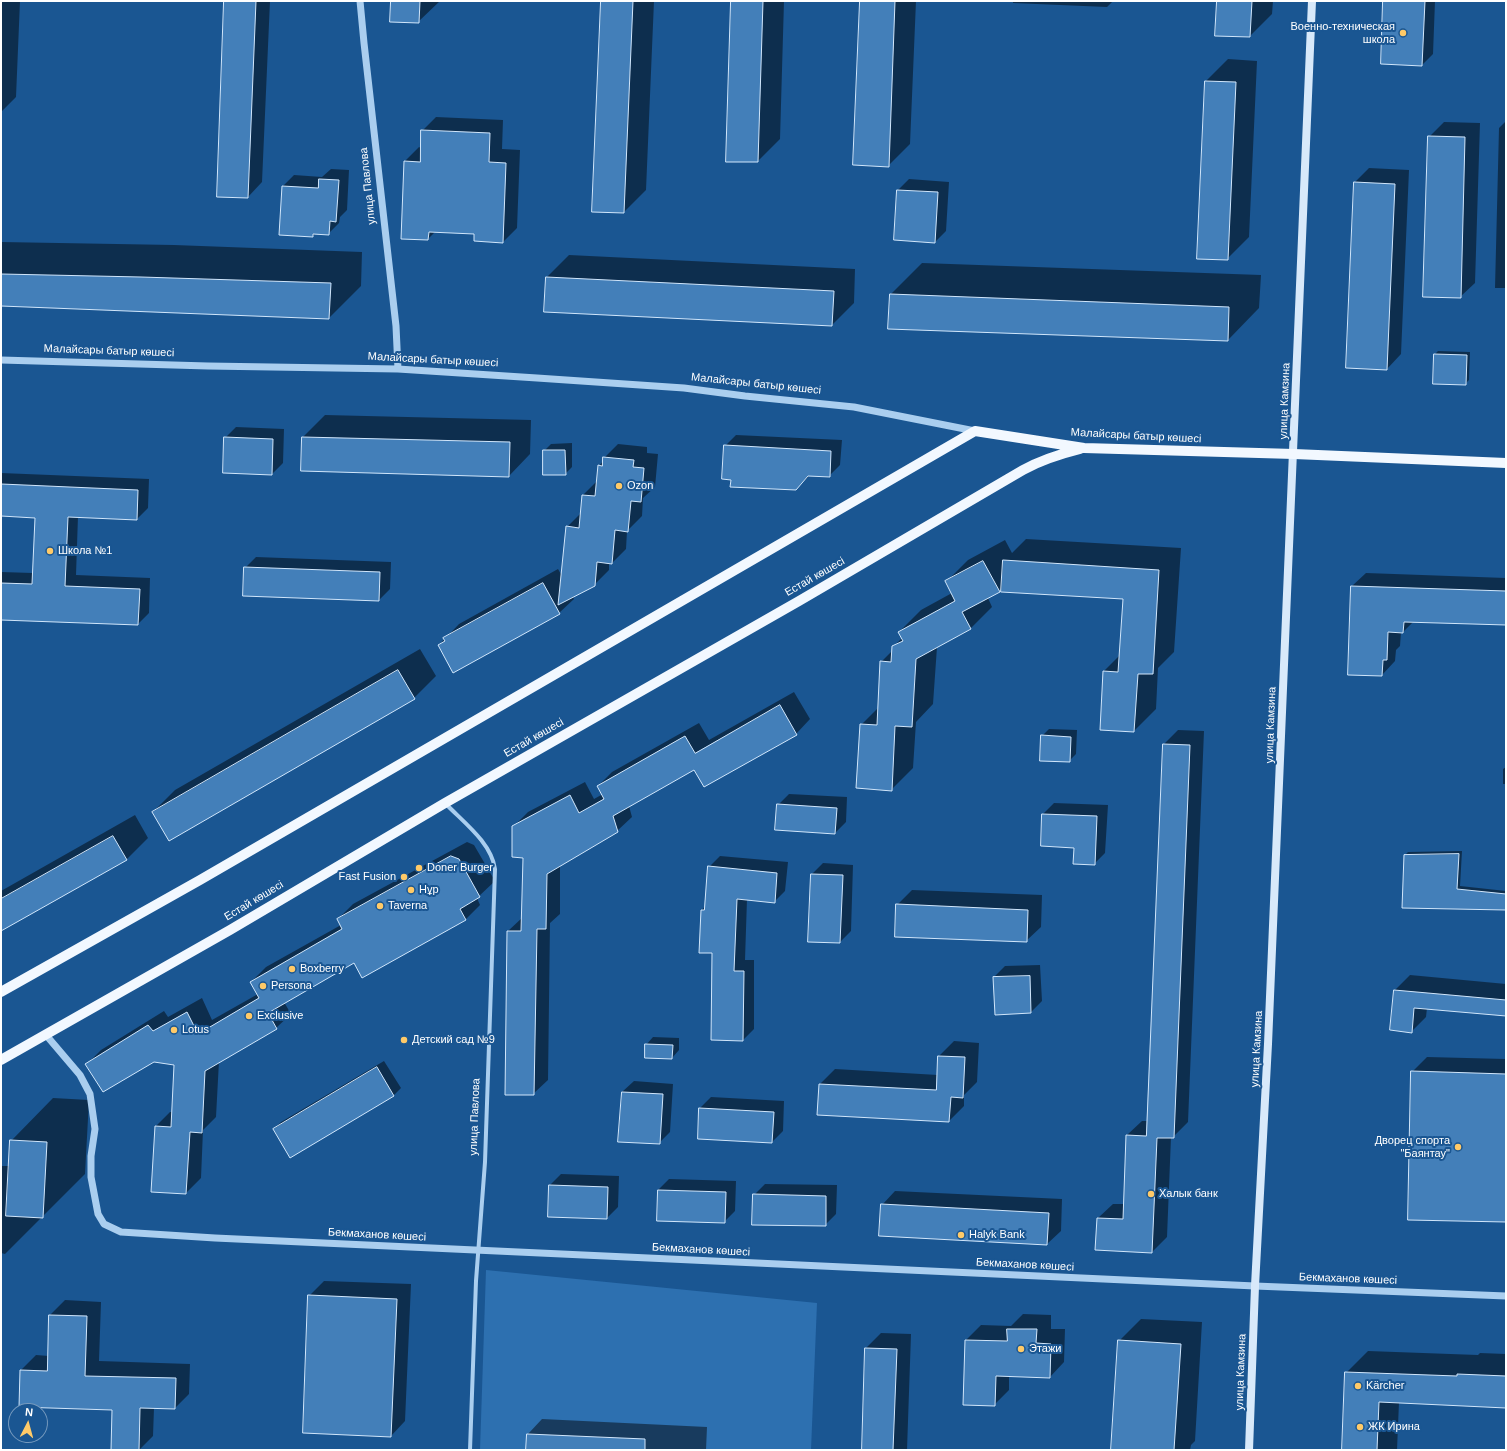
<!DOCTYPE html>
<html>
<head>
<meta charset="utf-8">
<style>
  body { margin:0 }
  #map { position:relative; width:1507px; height:1451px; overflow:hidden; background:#1a5692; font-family:Arial,sans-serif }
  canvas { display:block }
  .frame { position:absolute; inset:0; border:2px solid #fff; pointer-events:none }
  .north { position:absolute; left:8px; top:1403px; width:40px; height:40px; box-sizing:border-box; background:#1a5692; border:1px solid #769abe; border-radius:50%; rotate:6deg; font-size:11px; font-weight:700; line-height:16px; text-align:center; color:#fff }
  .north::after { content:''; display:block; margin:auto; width:14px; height:18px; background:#ffca68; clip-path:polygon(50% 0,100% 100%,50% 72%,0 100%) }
</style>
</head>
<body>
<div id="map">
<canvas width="1507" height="1451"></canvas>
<div class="frame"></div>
<div class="north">N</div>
</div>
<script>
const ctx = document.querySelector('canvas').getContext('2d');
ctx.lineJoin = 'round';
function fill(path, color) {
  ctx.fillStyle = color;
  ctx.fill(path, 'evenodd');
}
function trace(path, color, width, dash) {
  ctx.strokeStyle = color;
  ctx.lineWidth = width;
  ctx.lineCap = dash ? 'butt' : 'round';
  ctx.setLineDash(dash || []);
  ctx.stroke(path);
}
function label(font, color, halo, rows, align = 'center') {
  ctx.font = font + ' Arial,sans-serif';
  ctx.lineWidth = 4;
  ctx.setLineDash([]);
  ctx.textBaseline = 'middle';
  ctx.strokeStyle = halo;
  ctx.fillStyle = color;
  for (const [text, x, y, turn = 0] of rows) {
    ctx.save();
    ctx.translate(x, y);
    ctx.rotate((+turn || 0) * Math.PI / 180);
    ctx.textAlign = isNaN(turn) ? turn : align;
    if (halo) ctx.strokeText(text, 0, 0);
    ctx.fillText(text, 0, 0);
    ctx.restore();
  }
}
fill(new Path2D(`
  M486,1270L817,1303L811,1450H480Z`), '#2d70b0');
fill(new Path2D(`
  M1,1H20L16,97L1,112Z
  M225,1H270L262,182L248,197Z
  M392,1H440L418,22Z
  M602,1H654L646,190L624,212Z
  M732,1H784L780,139L758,161H727Z
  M861,1H916L910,144L888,166Z
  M1013,1H1113L1107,7L1013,3Z
  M1218,1H1273L1272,14L1250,36L1216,35Z
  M1384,1H1435L1433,54L1422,65Z
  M1228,59L1257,61L1249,237L1227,259L1206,81Z
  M436,117L503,120L502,149L520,150L517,228L503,242L475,233L436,231L428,239L405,161L419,147L421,148L422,131Z
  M1506,121V288H1495L1499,128Z
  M1444,122L1480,123L1475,283L1460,297L1429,137Z
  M1369,168L1409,170L1401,354L1387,369L1355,182Z
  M331,169L349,170L347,210L340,217L339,223L328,234L316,233L313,236L283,186L294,175L322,177Z
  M909,179L949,182L946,231L935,242L898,190Z
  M1,242L174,245L362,252L361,286L329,318L1,305Z
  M569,255L855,269L854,303L832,325L545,311L547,277Z
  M922,263L1261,275L1259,308L1228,340L891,294Z
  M1438,351L1470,352L1469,380L1465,384L1434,383L1435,354Z
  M325,415L531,420L530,454L509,476L302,470L303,437Z
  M236,427L284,429L283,463L272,474L225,438Z
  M736,435L842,440L840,465L829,476L810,475L796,489L732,479L725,446Z
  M572,443V467L565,474L544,451L551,444Z
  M618,444L647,447V453L658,454L655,487L643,498L642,516L627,531L626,549L612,563L609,562V570L594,585L573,596L574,599L559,613L439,645L459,624L558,569L562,576L567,527L581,513L583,495L597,481L599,466L603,461L604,458Z
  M1,473L149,479L148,508L137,519L78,516L76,575L150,578L149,613L138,624L1,619V572L33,573L36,517L1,515Z
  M1026,539L1181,548L1174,652L1158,668L1156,709L1134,731L1104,671L1120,655L1124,598L1003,588L999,592L988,598L992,607L970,629L937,647L933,704L916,722L913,768L891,790L861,725L879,707L881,662L893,650V647L902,638L899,632L921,610L952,593L946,582L968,560L1005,540L1012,553Z
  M256,557L391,562L390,589L379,600L245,568Z
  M1366,573L1506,578V624L1414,621L1403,632H1401L1400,646L1396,650L1395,661L1382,675L1352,586Z
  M420,649L436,676L414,698L153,812L175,790Z
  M794,692L810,719L796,734L695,768L629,806L632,817L617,831L560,865V914L550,923L548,1080L533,1094L508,931L523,917L524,857L513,827L528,812L585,782L594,799L603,794L598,786L612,772L699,723L709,740Z
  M1049,729L1077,730L1076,754L1069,761L1042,736Z
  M1178,730L1204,731L1188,1122L1173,1137H1171L1167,1237L1152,1252L1098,1218L1113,1204H1125L1127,1135L1142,1121H1148L1164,744Z
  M1506,767V784H1503V769Z
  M789,794L847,797L846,822L835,833L778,805Z
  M1054,803L1108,805L1105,853L1094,864L1075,847L1042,845L1043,814Z
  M135,815L148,838L126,860L1,930V891Z
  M467,842L474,845L495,881L477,898L480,905L466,919L362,976L354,962L284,1002L291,1014L276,1028L219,1061L216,1117L203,1130L201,1178L186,1193L156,1126L170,1112H172L175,1064L154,1061L87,1064L101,1050L164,1011L168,1017L202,998L212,1020L258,994L251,982L266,967L341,925L338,919L353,904Z
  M1462,851L1460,886L1506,891V909L1403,907L1405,855L1408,852Z
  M720,856L788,862L785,891L774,902L747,899L745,960H754V1029L743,1040L713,952H700L702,910L705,906L709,867Z
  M823,863L853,865L851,931L840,942L812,874Z
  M912,890L1042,895L1041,927L1026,941L897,905Z
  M1040,965L1042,1001L1031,1012L994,977L1005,966Z
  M1410,975L1506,984V1015L1427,1008L1426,1017L1411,1032L1395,990Z
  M653,1037L679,1038V1050L672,1058L646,1045Z
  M954,1041L979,1043L977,1082L964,1095V1106L949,1121L818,1114L820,1084L835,1069L938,1075L939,1056Z
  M1427,1057L1506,1059V1221L1412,1072Z
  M384,1061L401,1088L394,1095L290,1156L274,1129L281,1122Z
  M634,1081L673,1084L670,1132L659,1143L619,1141L622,1092Z
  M711,1097L784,1101L783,1131L772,1142L700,1108Z
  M53,1098L89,1100L85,1174L5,1254L1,1253V1166H9L11,1141Z
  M561,1174L619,1176L618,1207L607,1218L550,1185Z
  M669,1179L736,1181L735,1211L724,1222L658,1190Z
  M765,1184L837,1185L836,1214L825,1225L754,1195Z
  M895,1191L1062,1199L1061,1231L1047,1244L880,1235L882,1205Z
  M324,1281L411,1284L405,1421L391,1436L309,1296Z
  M65,1300L101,1302L99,1361L190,1364L189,1394L175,1408H154L153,1436L139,1450H112L113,1409L21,1370L36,1355L49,1356L50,1315Z
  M1023,1314L1051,1315V1329H1065L1064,1362L1050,1377L1009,1375V1390L994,1405L966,1340L981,1325L1011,1326Z
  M1141,1319L1202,1322L1195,1441L1191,1445L1190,1450H1112L1119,1341Z
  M881,1333L911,1334L907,1450H863L866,1348Z
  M1368,1351L1478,1355L1480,1353L1506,1354V1407L1399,1402L1397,1450H1343L1346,1373Z
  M542,1419L707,1427L706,1450H527L528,1434Z`), '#0007');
const building = new Path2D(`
  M224,1H256L248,198L217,197Z
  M391,1H420L419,23L390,22Z
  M601,1H633L624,213L592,212Z
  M731,1H763L758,162H726Z
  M860,1H895L889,167L853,165Z
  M1217,1H1252L1250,37L1215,36Z
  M1383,1H1425L1422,66L1381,64Z
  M1205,81L1236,82L1228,260L1197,259Z
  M421,130L490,133L489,162L506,163L503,243L474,241V234L429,232L428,240L401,239L404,161L420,162Z
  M1428,136L1465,137L1461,298L1423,297Z
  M319,179L339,180L336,222L330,221L329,235L313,234V237L279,235L282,186L318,188Z
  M1354,182L1395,184L1387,370L1346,368Z
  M897,190L938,192L935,243L894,240Z
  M1,274L141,277L331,283L329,319L1,306Z
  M546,277L834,291L832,326L544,312Z
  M890,294L1229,307L1228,341L888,329Z
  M1434,354L1467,355L1466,385L1433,384Z
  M224,437L273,439L272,475L223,473Z
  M302,437L510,442L509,477L301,471Z
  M724,445L831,451L830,477L808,476L796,490L730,487L731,480L722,479Z
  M543,450H565L566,475H543Z
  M603,457L634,460L633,467L644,468L641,502L631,501L628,532L615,530L612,564L597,562L595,586L558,605L566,526L579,528L582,495L595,496L598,465L602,466Z
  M1,484L138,490L137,520L68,517L65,586L140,589L138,625L1,620V583L32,584L35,518L1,516Z
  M1003,560L1159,570L1153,674H1138L1134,732L1100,730L1103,671L1118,672L1123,599L1001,592Z
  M983,561L1000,592L962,612L971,629L916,659L912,727L895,726L892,791L856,788L860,724L877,725L880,661L891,662L892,646L903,641L898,632L955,601L945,581Z
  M244,567L380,572L379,601L243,596Z
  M543,583L560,614L453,673L438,645L445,641L443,638Z
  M1351,586L1506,591V625L1404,622L1403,633L1388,632L1387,660H1383L1382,676L1348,675Z
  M398,670L415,699L169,841L152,812Z
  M780,705L797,735L704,787L694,770L613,816L618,832L547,874L546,929H537L534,1095H505L507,931H521L523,858L512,857V826L570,795L579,813L604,799L597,786L685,736L695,753Z
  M1041,735L1071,737L1070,762L1040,761Z
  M1163,744L1190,745L1174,1138H1157L1152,1253L1095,1250L1097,1218L1123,1219L1126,1135L1146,1136Z
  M777,804L837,808L835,834L775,830Z
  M1042,814L1097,816L1095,865L1073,864L1074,848L1041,846Z
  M113,836L127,860L1,931V899Z
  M1459,854L1457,889L1506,894V910L1402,908L1404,855Z
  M451,856L459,859L480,897L460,909L466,920L362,978L354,963L268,1013L277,1029L205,1071L202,1133L190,1132L186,1194L151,1192L155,1126L171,1127L174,1065L154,1062L103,1092L85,1064L148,1025L153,1031L187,1012L198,1034L259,998L250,982L342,929L337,919Z
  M708,866L777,873L775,903L737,899L734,971H744L743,1041L711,1040L712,953H699L701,910H704Z
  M811,874L843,875L840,943L808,942Z
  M896,904L1028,910L1027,942L895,937Z
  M1030,976L1031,1013L995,1015L993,977Z
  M1394,990L1506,1000V1016L1414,1008L1412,1033L1390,1030Z
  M645,1044L673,1045L672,1059L645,1058Z
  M938,1056L965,1057L963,1098L951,1097L949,1122L817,1115L819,1084L936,1090Z
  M377,1067L394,1096L290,1158L273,1129Z
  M1411,1071L1506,1074V1222L1408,1220Z
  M622,1092L663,1094L660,1144L618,1142Z
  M699,1108L774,1112L772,1143L698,1139Z
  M10,1140L47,1142L43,1218L6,1216Z
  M549,1185L608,1187L607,1219L548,1217Z
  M658,1190L726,1192L725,1223L657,1221Z
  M753,1194L826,1196V1226L752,1225Z
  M881,1204L1049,1213L1047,1245L879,1236Z
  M308,1295L397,1299L391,1437L303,1433Z
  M49,1315L87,1316L85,1376L176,1378L175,1409L140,1408L139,1450H111L112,1410L19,1407L20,1370L47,1371Z
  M1007,1329H1037L1036,1343L1051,1344L1050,1378L996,1376L995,1406L963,1405L965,1340L1007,1341Z
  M1118,1340L1181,1344L1174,1450H1111Z
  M865,1348L897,1349L893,1450H862Z
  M1345,1372L1457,1376V1374L1506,1376V1408L1379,1402L1377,1450H1342Z
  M527,1434L645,1439V1450H526Z`);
fill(building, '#437fb9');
trace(building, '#d1e6fb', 1);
trace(new Path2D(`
  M445,803C463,822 491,842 495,869L485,1162L476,1281L470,1450`), '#aaceef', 4);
trace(new Path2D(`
  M360,1L364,43L396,326L398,369
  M1,360L208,366L398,369L537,378L684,388L745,396L854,407L975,431
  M46,1035L80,1075L90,1094L95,1129L91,1156V1177L98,1214L104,1224L121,1232L215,1238L1255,1286L1506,1296`), '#aaceef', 7);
trace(new Path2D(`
  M1249,1450L1255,1286L1268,1044L1312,1`), '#d8e9fa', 8);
trace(new Path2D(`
  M1,992L200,880L975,431L1084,448L1294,454L1506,463
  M1,1060L230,930L445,803L799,601L1023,470C1041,460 1060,454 1080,449`), '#f2f8ff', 10);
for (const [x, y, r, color] of [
  [1403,33,4,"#ffca68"],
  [619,486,4,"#ffca68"],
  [50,551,4,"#ffca68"],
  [419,868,4,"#ffca68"],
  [404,877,4,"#ffca68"],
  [411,890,4,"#ffca68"],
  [380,906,4,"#ffca68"],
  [292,969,4,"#ffca68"],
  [263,986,4,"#ffca68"],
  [249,1016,4,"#ffca68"],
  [174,1030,4,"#ffca68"],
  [404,1040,4,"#ffca68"],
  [1458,1147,4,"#ffca68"],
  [1151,1194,4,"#ffca68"],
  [961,1235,4,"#ffca68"],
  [1021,1349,4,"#ffca68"],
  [1358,1386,4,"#ffca68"],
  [1360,1427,4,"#ffca68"]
]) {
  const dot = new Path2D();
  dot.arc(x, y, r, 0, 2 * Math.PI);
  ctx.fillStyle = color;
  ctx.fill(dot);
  trace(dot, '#1a5692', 1.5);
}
label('11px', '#fff', '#1a5692', [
  ["Военно-техническая",1395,27,"right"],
  ["школа",1395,40,"right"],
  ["Ozon",627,486],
  ["Школа №1",58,551],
  ["Doner Burger",427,868],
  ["Fast Fusion",396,877,"right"],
  ["Нұр",419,890],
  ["Taverna",388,906],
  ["Boxberry",300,969],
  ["Persona",271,986],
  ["Exclusive",257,1016],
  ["Lotus",182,1030],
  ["Детский сад №9",412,1040],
  ["Дворец спорта",1450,1141,"right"],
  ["\"Баянтау\"",1450,1154,"right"],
  ["Халык банк",1159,1194],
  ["Halyk Bank",969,1235],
  ["Этажи",1029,1349],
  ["Kärcher",1366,1386],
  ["ЖК Ирина",1368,1427]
], 'left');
label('11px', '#fff', '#1a5692', [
  ["улица Павлова",368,186,-96],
  ["Малайсары батыр көшесі",109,351,2],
  ["Малайсары батыр көшесі",433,360,3],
  ["Малайсары батыр көшесі",756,384,6],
  ["улица Камзина",1285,401,-88],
  ["Малайсары батыр көшесі",1136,436,3],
  ["Естай көшесі",815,577,-30],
  ["улица Камзина",1271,725,-88],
  ["Естай көшесі",534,738,-30],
  ["Естай көшесі",254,901,-31],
  ["улица Камзина",1257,1049,-87],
  ["улица Павлова",475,1117,-88],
  ["Бекмаханов көшесі",377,1235,3],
  ["Бекмаханов көшесі",701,1250,3],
  ["Бекмаханов көшесі",1025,1265,3],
  ["Бекмаханов көшесі",1348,1279,2],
  ["улица Камзина",1241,1372,-88]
]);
</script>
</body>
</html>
